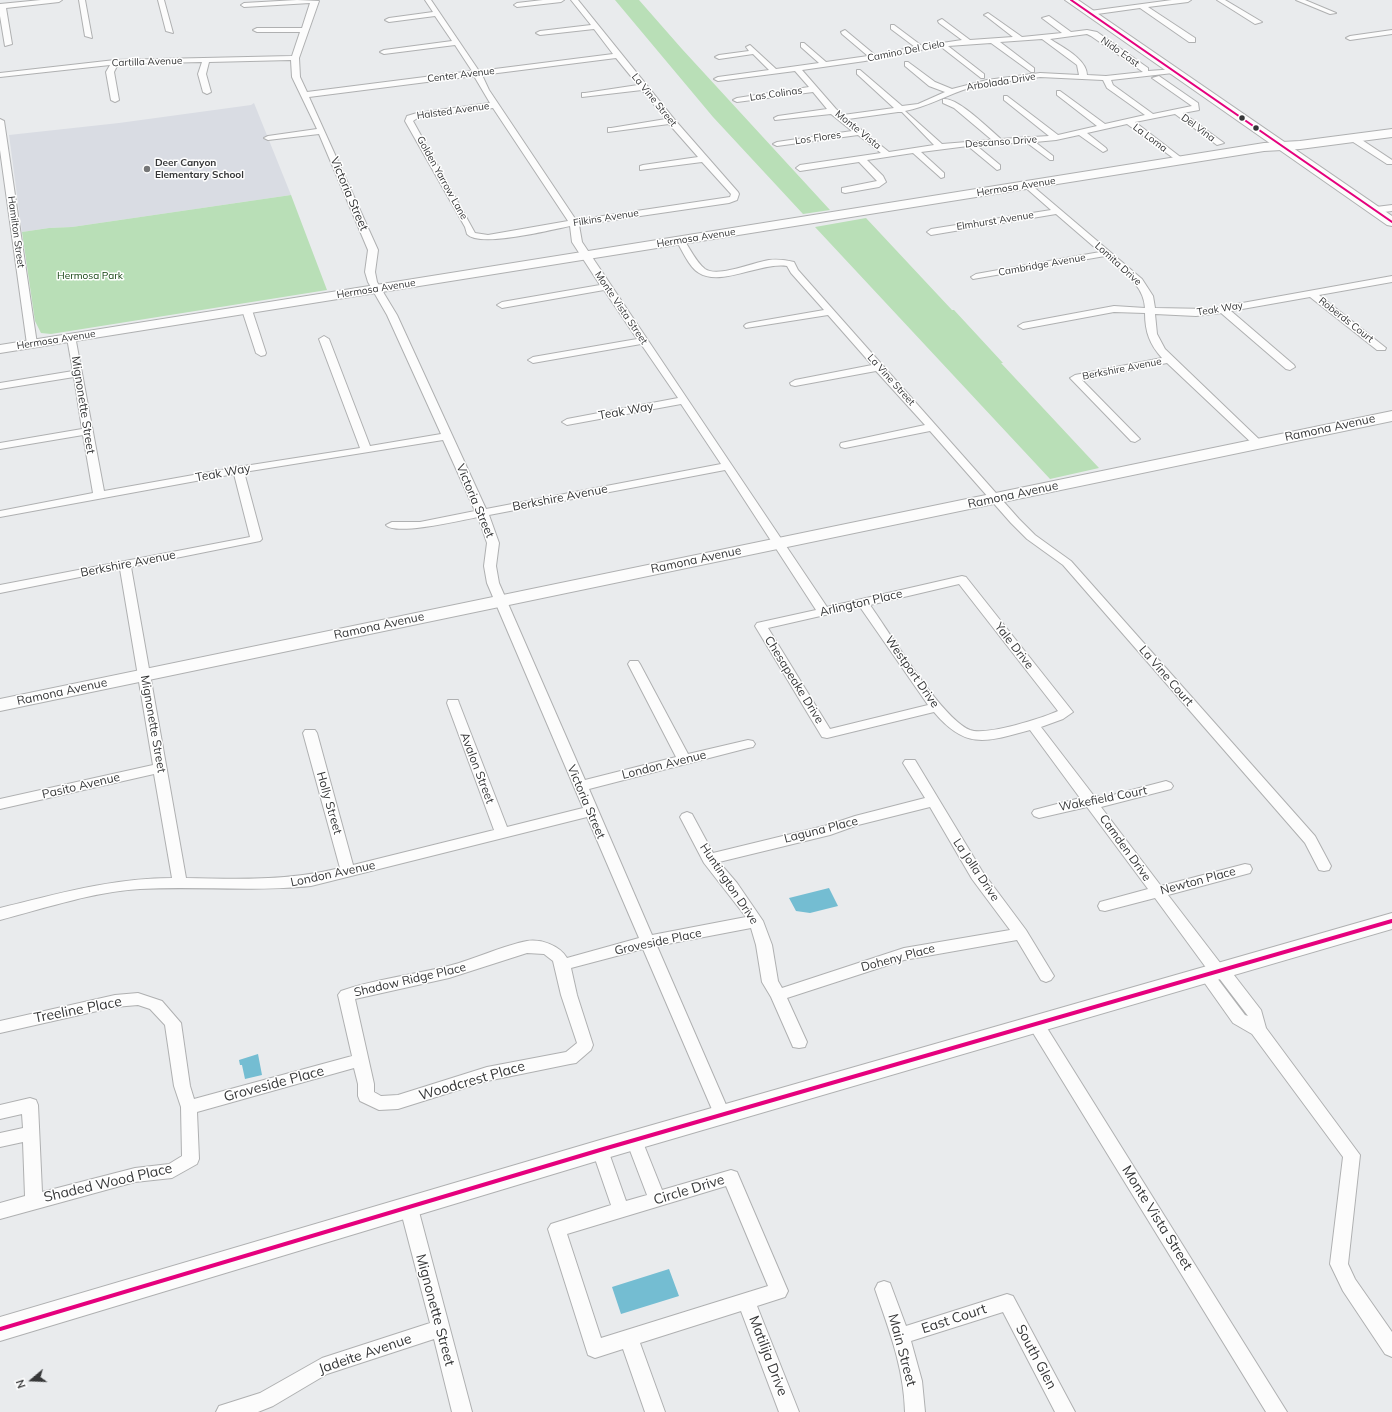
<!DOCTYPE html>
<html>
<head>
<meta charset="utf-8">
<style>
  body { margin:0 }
  #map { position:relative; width:1392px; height:1412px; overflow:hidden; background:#e9ebed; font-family:Mulish,sans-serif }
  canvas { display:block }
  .north { position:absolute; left:12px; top:1360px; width:40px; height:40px; -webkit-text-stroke:3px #fff; paint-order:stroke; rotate:251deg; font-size:11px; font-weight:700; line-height:16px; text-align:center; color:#363738 }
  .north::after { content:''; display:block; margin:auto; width:14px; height:18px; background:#363738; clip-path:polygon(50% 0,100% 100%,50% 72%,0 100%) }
</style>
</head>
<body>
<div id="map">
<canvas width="1392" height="1412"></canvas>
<div class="north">N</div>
</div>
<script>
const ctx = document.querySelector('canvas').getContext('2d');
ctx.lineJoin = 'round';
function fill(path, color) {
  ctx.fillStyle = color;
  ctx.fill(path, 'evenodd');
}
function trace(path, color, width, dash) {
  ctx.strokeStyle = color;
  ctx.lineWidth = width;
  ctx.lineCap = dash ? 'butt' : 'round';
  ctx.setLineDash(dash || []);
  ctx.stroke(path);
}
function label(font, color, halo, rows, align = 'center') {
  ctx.font = font + ' Mulish,sans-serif';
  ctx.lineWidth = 3;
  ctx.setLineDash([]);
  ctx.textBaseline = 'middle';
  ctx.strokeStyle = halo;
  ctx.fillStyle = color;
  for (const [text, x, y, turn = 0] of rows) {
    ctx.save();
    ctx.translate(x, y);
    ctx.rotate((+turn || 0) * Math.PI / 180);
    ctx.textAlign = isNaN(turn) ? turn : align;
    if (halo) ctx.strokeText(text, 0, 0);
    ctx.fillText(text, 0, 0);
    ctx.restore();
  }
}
fill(new Path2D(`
  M254,103L291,195L72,227L49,228L22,232L9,135L119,123L251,105Z`), '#d9dce3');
fill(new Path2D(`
  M615,0H639L682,49L830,210L803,214L713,117Z
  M291,195L327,290L51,334L41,333L35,321L22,232L49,228L72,227Z
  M866,218L952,310H954L1003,363H1001L1099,468L1050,479L815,227Z`), '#b9dfb7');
fill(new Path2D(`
  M829,888L838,906L810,913L796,911L789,898Z
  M258,1054L262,1075L245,1079L242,1065H240L239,1060Z
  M669,1269L679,1296L621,1314L612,1287Z`), '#74bdd2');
const street = new Path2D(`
  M41,0H62L59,2L6,8L12,44L5,46L0,16V4Z
  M79,0H85L92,38L85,36Z
  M158,0H164L173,33L166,31Z
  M297,0L319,1L299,58L300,77L307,92L472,71L455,45L384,54L380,52L384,50L452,41L435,16L389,22L385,20L389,18L433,12L425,0H431L479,71L613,54L594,29L540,35L536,33L540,31L591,25L571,0H578L674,119L738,192L739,194L737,200L729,203L579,225L582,242L827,607L962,576L966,577L1073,712L1063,719L1041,727L1094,796L1105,797L1166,781L1171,783L1173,786L1171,789L1101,807L1161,886L1245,864L1250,865L1252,869L1250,873L1168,895L1221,964L1227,966L1261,1010L1266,1028L1360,1155L1348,1264L1355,1279L1392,1332V1357L1385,1354L1343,1291L1330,1264L1343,1157L1252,1034L1233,1023L1199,975L1202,971L1207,969L1155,898L1105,911L1100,910L1098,906L1100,902L1148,889L1087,807L1039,818L1034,816L1032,813L1034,810L1080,798L1030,730C986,742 966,750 934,712L827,738L822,737L755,626L757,623L816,610L725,470L489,515L499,543L496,566L499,583L585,780L676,757L628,664L630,661H638L640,664L688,754L748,740L753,741L755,744L753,747L748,748L589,789L652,935L746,917L704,863L680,817L682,814L687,812L692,814L713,853L828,825L855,816L925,798L903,763L905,760H915L982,871L1026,930L1054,976L1051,980L1046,982L1041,980L1017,940L904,960L787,998L807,1042L805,1047L799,1048L793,1047L771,997L762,982L756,945L751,928L657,946L730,1114L728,1119L722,1121L716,1119L714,1114L643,949L571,968L577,995L593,1045L591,1050L576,1063L570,1064L487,1081L398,1109L379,1110L360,1101L358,1096V1084L354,1068L197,1112L199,1159L197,1164L172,1178L135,1182L0,1219V1203L25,1196L23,1142L0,1147V1133L23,1128L22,1114L0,1119V1105L30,1098L36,1100L38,1105L42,1192L135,1168L169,1164L182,1156L181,1107L174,1086L165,1025L150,1009L138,1005L115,1007L0,1033V1021L115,995L138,993L162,1001L181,1023L190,1086L194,1099L352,1056L338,995L341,991C375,979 413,975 448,966C473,960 501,946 527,941C541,939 559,945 567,958L639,938L587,817L311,886C254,892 197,886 140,889C92,892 46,908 0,920V908C57,894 112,878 172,878L154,774L0,809V799L153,765L120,569L0,593V585L250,537L234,474L0,517V511L93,493L83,435L0,449V443L82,429L74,377L0,389V383L73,371L67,338L72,335L75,336L104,491L238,467L360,448L319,339L324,336L329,339L370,446L441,434L387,315L368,282L365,272L368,250L319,134L268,140L264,138L268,136L317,129L292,77L291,60L209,62L206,74L211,92L207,94L203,92L198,74L202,62L118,64L114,72L119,100L115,102L111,100L106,72L110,65L0,77V73L115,60L292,56L300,32H257L253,30L257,28H302L310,3L244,7L241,5L244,3ZM616,58L638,85L585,93H582V97L642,90L666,119L611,128H608V132L669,124L698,157L643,165L640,166V170L702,162L731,194L730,197L576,220L489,90L482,75ZM474,76L490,103L417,113L407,116L405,121L465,227L467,234C479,248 550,230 570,226L572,242L600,285L502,302L497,305L502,308L604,290L637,339L533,357L528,360L533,363L641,344L678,398L567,419L562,422L567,425L681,404L721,464L486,509L397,315L377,282L375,272L378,250L309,97ZM493,108L568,221L488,235L475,233L413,121L419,117ZM443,440L475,511L420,522H392L386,525C395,536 463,520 478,517L487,543L484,566L487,583L583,808L507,827L459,703L458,700H448L447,703L494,830L353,865L317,733L315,730H305L303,733L340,868C288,881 239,879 186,878L131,567L260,541L262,539L244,472ZM959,584L1058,711C1043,718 986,736 970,730C941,718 890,633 870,605ZM860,607L928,705L830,729L768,628ZM930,807L972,879L1010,930L904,948L782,988L778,981L772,945L763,921L737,883L719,862L830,835L858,825ZM527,953L544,954L553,961L561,995L577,1043L566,1052L487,1067L398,1095L381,1096L374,1092V1084L355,999L449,978ZM1217,978H1219L1248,1016L1245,1015Z
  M543,0H564L561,2L517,7L514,5L517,3Z
  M1172,0H1191L1188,2L1148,7L1195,38V42H1189L1140,8L1090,15L1086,13L1090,11Z
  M1217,0H1225L1262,22L1255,24Z
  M1296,0H1305L1336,13L1330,14Z
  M988,13L1022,37L1062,33L1042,18L1049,16L1071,32L1087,30L1097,32L1148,68V71L1176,69V73H1173L1111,80L1113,85L1153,114L1192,106L1152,78L1159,76L1198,103L1199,110L1183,113L1224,143L1217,145L1175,114L1135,122L1183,159V163H1180L1127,124L1087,133L1106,148L1107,150L1103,152L1079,135L1056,140L1035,142L1053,156V160H1050L1026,142L977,146L1000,165V169L997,170L968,146L921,152L944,173V177L941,178L913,153L867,160L883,176L886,182L879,187L845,193L842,192V188L877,181L859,162L800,171L796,168L800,165L881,153L858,135L777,146L773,144L777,142L852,131L831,114L775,120L774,118L778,116L827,109L813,92L737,102L733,100L737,98L809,87L795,71L718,81L714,79L718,77L769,70L753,54L719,59L715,57L719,55L749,51L746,47L750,45L776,69L819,63L801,47V43H804L826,62L868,56L842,34L841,32L845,30L875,55L915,47L891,29V25H894L922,46L962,40L939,23L938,21L942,19L970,40L1013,37L986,16L984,15ZM1087,34L1091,36L1143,72L1106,76L1087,75C1087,59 1062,47 1050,39ZM1042,39L1077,65L1079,75L1040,73L987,80L952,89L935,82L908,62H905V66L929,86L945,92L918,104L902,106L860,70H857V74L894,108L843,115L836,109L802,70L865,61L940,46L981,78H984V74L948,46L991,43L1031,72H1034V68L1000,42ZM1040,77L1103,80L1107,88L1145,115L1105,124L1060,91H1057V95L1097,126L1058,135L1007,96H1004V100L1049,136L1001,139C989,129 958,97 943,99V103L954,108L992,140L942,144L905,111C926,107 943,97 963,90C987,82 1015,81 1040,77ZM898,112H902L934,145L889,152L848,119Z
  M1392,30V34L1350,40L1346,38L1350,36Z
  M0,119L4,121L37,344L32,347L27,344L0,150Z
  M1350,136H1356L1392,160V164H1387L1350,140Z
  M1029,183L1142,279L1153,296L1155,308L1209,309L1392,276V282L1319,295L1386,348L1385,350H1377L1310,297L1231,311L1294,365L1295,367L1290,370L1286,369L1221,313L1196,316L1155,314L1157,334L1165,349L1264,444L1259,447L1255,446L1167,363L1082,380L1140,439L1135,442L1131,441L1070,378L1075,375L1162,358C1150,345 1145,332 1145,313L1114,312L1023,329L1018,326L1023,323L1114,306L1145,308C1144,284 1121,271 1105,256L973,279L971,277L976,274L1100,252L1056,214L931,235L927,232L931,229L1051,210L1026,188L1025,186Z
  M1392,205V211L1376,213L1372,210L1376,207Z
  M680,237L683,238C689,247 696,262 705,269C718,278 754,262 769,260C778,259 786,260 794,262L798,270L1019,519L1035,535L1071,561L1315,836L1331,866L1329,870L1324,871L1319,870L1305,843L1063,565L1027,539L1011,523L930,431L845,448L841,447L840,445L841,443L925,425L876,371L795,386L791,385L790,383L795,380L872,365L828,315L746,328L744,326L746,324L749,323L824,310L791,273L787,266C761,262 721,287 699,273C689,267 682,250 676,240Z
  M247,307L252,310L266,353L265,355L261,356L256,353L242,310Z
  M1036,1018L1042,1020L1287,1412H1266L1030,1028L1028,1024L1030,1020Z
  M634,1133L640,1135L662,1190L731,1170L737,1172L788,1291L785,1297L757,1306L799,1412H779L741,1311L640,1343L665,1412H645L623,1349L595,1358L588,1355L548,1229L551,1224L611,1205L592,1150L594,1145L600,1143L606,1145L608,1150L626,1201L647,1195L626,1140L628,1135ZM726,1186L768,1286L601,1338L567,1234Z
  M409,1200L415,1203L418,1208L472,1412H452L434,1339L327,1374L273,1406L258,1412H216L219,1406L260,1393L322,1358L430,1323L400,1208L403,1203Z
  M884,1281L890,1283L906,1326L1007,1294L1013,1296L1075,1412H1055L1003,1312L911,1341L922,1381L925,1412H905C904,1368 889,1330 875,1289L878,1283Z`);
const secondary = new Path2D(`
  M1392,129V137L1300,149L1264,151L0,353V345L1264,143L1300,141Z
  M1392,411V421L0,711V699Z
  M1392,913V929L600,1160L0,1341V1317L600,1140Z`);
const primary = new Path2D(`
  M1065,0H1078L1392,216V226L1387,225Z`);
trace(street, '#afb0b1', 2);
trace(secondary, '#afb0b1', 2);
trace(primary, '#afb0b1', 2);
fill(street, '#fcfcfc');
fill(secondary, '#fcfcfc');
fill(primary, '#fcfcfc');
trace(new Path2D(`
  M1071,0L1392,222`), '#e5007d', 2);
trace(new Path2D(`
  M0,1329L600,1150L1392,921`), '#e5007d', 4);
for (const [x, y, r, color] of [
  [1242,118,3.5,"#363738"],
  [1256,128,3.5,"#363738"],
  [147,169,4,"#757677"]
]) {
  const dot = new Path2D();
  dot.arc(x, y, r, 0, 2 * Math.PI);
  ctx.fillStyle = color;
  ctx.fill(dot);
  trace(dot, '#fff', 1.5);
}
label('10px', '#363738', '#fff', [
  ["Camino Del Cielo",906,51,-11],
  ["Nido East",1120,52,35],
  ["Cartilla Avenue",147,62,-2],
  ["Center Avenue",461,75,-7],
  ["Arbolada Drive",1001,82,-9],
  ["Las Colinas",776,94,-8],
  ["La Vine Street",654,100,51],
  ["Halsted Avenue",453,111,-8],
  ["Del Vina",1198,128,36],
  ["Monte Vista",858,130,39],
  ["Los Flores",818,138,-8],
  ["La Loma",1150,138,37],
  ["Descanso Drive",1001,142,-4],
  ["Golden Yarrow Lane",442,178,61],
  ["Hermosa Avenue",1016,187,-9],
  ["Filkins Avenue",606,218,-9],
  ["Elmhurst Avenue",995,221,-9],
  ["Hamilton Street",16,232,82],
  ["Hermosa Avenue",696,238,-9],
  ["Lomita Drive",1118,264,42],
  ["Cambridge Avenue",1042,265,-10],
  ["Hermosa Avenue",376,289,-9],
  ["Monte Vista Street",621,308,56],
  ["Teak Way",1220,309,-9],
  ["Roberds Court",1346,320,38],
  ["Hermosa Avenue",56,340,-9],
  ["Berkshire Avenue",1122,369,-11],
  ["La Vine Street",891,380,48]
]);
label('bold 10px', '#363738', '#fff', [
  ["Deer Canyon",155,163],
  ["Elementary School",155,175]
], 'left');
label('10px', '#11410e', '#fff', [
  ["Hermosa Park",90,276]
]);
label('12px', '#363738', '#fff', [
  ["Victoria Street",349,194,67],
  ["Mignonette Street",83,405,81],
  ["Teak Way",626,411,-10],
  ["Ramona Avenue",1330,428,-12],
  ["Teak Way",223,473,-10],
  ["Ramona Avenue",1013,495,-12],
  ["Berkshire Avenue",560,498,-11],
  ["Victoria Street",475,501,67],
  ["Ramona Avenue",696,560,-12],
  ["Berkshire Avenue",128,564,-11],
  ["Arlington Place",861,603,-13],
  ["Ramona Avenue",379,626,-12],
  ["Yale Drive",1014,646,52],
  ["Westport Drive",912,672,55],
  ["La Vine Court",1166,676,49],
  ["Chesapeake Drive",794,680,58],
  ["Ramona Avenue",62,692,-12],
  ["Mignonette Street",153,724,80],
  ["London Avenue",664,765,-14],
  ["Avalon Street",477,768,69],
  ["Pasito Avenue",81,786,-13],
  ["Wakefield Court",1103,799,-11],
  ["Victoria Street",586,802,67],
  ["Holly Street",329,803,74],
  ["Laguna Place",821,830,-14],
  ["Camden Drive",1125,848,54],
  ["La Jolla Drive",976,870,56],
  ["London Avenue",333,874,-12],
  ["Newton Place",1198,881,-15],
  ["Huntington Drive",729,884,56],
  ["Groveside Place",658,942,-12],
  ["Doheny Place",898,958,-15],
  ["Shadow Ridge Place",410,980,-13]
]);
label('14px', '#363738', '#fff', [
  ["Treeline Place",78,1010,-11],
  ["Woodcrest Place",472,1081,-16],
  ["Groveside Place",274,1084,-15],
  ["Shaded Wood Place",108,1183,-13],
  ["Circle Drive",689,1190,-17],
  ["Monte Vista Street",1157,1218,58],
  ["Mignonette Street",435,1310,75],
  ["East Court",954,1319,-18],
  ["Main Street",902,1350,75],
  ["Jadeite Avenue",365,1354,-19],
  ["Matilija Drive",768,1356,69],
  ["South Glen",1036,1357,62]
]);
</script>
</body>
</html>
